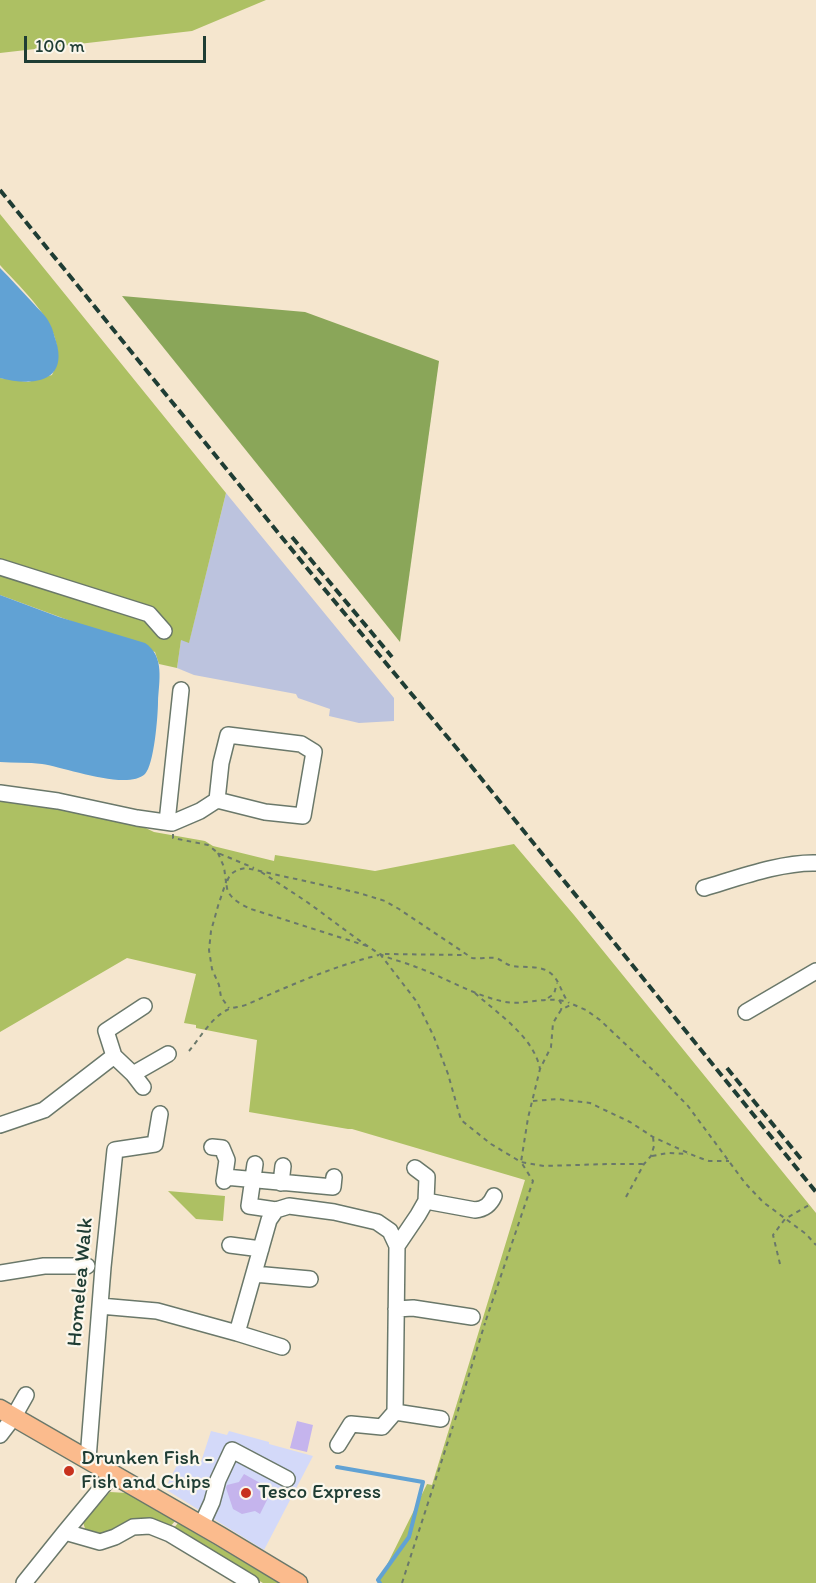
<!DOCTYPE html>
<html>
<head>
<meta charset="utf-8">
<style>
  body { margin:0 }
  #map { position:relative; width:816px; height:1583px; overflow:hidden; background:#f5e6ce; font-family:Itim,sans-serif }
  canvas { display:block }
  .scale { position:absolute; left:24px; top:36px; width:182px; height:27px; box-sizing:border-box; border:3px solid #1f3d34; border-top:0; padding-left:8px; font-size:18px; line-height:21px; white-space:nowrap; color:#1f3d34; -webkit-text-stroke:4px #fbf7ec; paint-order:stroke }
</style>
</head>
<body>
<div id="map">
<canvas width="816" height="1583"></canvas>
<div class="scale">100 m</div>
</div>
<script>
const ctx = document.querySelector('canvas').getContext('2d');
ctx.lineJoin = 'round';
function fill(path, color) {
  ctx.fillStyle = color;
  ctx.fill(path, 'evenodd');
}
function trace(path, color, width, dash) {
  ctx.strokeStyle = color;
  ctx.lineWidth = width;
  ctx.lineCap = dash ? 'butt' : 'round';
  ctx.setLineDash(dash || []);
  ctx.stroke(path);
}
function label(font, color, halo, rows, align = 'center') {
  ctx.font = font + ' Itim,sans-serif';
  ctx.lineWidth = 4.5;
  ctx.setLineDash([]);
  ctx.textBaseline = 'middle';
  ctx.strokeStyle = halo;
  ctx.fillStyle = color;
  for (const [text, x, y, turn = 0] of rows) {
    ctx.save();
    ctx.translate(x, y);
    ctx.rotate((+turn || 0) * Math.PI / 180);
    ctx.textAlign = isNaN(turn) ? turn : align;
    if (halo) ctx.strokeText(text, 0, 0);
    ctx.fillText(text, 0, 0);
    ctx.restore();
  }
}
fill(new Path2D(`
  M211,1431L227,1435L229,1431L269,1442V1444L313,1456L264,1550L165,1489L181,1457L200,1465Z`), '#d3d9f9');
fill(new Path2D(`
  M226,493L394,698V721L359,723L329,716L330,709L298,698L296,694L194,675L177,668L181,639L189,642Z`), '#bcc3de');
fill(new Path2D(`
  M0,0H266L192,31L0,53Z
  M0,214L226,493L189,643L181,640L177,668L159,664L155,652L0,595V378L28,382L52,375C74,334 25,293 0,265Z
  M0,800L51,805L133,822L154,832L205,841L213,846L274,861L275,855L375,871L514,844L574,915L816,1213V1583H378L427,1484L432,1485L525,1180L352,1129H348L249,1112L257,1040L196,1028V1025L184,1023L196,974L127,958L0,1032Z
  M168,1191L225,1196L223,1221L196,1219Z
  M110,1492L127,1493L175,1521L170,1527L158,1521H146L104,1537L86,1532L83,1522Z
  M178,1523L279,1583H263L173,1529Z`), '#adc063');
fill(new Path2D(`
  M122,296L305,312L439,361L400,642Z`), '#8aa659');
fill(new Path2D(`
  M0,268C11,279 21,290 32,302C38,309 46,315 50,324C53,329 54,336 56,341C69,384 30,386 0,378Z
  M0,595L59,617L145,643C165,656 159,681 158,702C158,716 154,765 145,774C127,791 64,767 42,764C28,762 14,763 0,762Z`), '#61a2d4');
trace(new Path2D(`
  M337,1467L423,1482L409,1537L378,1580L380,1583`), '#61a2d4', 4);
fill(new Path2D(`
  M297,1421L313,1425L307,1452L290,1448Z
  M244,1474L262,1484L258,1490L269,1496L260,1514L255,1511L242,1514L233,1509L226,1488L227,1485L239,1482Z`), '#c5b4ed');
const minor = new Path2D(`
  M0,567L149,614L164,631
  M0,793L58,801L137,818L172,823L200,811L217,800L265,812L303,816L314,752L301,744L228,735L221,763L217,800
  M167,822L181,690
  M704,888C738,878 781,862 816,863
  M144,1006L106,1031L114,1056L133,1074L168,1054
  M746,1012L816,971
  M133,1074L143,1087
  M0,1125L44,1110L114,1056
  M155,1144L160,1114
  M212,1147L222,1148L227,1160L224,1181
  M255,1164L249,1206L276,1210
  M415,1168L427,1177L426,1201L475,1210C485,1209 490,1205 494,1196
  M225,1177L333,1187L334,1177
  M281,1183L283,1166
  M230,1245L261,1249
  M397,1246L418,1215L426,1201
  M0,1273L44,1266H87
  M254,1274L310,1279
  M100,1306L157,1311L237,1333L282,1347
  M396,1309L413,1308L472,1317
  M237,1333L269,1220L276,1210L289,1206L334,1212L377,1222L390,1231L397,1246L395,1412L382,1427L351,1424L338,1445
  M395,1412L441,1419
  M0,1435L13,1418L26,1395
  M88,1459L103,1267L115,1150L155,1144
  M201,1526L212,1502L218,1480L232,1450L287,1479
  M65,1532L100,1542L115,1537L133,1527L150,1526L170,1534L251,1583
  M24,1583L65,1532L113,1474`);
const major = new Path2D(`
  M0,1409L220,1536L298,1583`);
trace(minor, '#6a786a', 18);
trace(major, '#6a786a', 21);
trace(new Path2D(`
  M173,834V838L208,845L218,853L254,868
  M218,853L224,867L226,882L218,906L211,931L209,950L212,969L219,985L221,997L229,1008
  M261,872C277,882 292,892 307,902C331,919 353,937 378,953C389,959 404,962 416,967C444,977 471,994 501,1001C523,1007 543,995 568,1002
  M367,946L251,909C239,904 220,893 229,877C233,871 239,869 246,868L359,893L385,901L399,909L472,958C480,959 488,957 496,958C502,960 506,965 513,966C524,968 539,965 549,972C560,979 561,994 569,1003
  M380,954L417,1002L434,1037L448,1074L461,1120L491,1144L521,1162L544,1166L609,1164H644
  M385,954L466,955
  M475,993C498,1014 534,1037 540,1069
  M548,998L554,994L557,983
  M559,1000L562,1005L561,1010
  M189,1051C200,1038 211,1018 227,1010C232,1007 242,1007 248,1004C291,985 334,966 379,955
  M533,1101L557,1099L590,1103L630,1122L653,1137L697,1157L709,1161H729
  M652,1156L668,1153L688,1154
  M626,1197L644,1164L651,1156L654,1146L653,1137
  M780,1264L773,1235L785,1219L809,1205
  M486,1320L533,1181L521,1162L528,1118L540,1069L551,1047L553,1023L561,1010L572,1004L586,1010L600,1020L658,1075L688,1106L745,1183L763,1202L806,1234L816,1245
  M455,1420L485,1323
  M402,1583L453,1426`), '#6a786a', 2, [4.5, 4.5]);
trace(minor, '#fff', 15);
trace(major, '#fbbb8d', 18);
trace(new Path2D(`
  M0,190L306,567L459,751L816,1192
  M292,537L392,657
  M727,1068L801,1159`), '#1f3d34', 4, [9, 4.5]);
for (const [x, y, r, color] of [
  [69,1471,6,"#c8321e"],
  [246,1493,6,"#c8321e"]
]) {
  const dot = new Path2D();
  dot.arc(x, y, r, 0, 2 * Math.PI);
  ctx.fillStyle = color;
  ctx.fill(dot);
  trace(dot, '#fbf7ec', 2);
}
label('21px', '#1f3d34', '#fbf7ec', [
  ["Homelea Walk",81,1282,-85]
]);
label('21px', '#1f3d34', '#fbf7ec', [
  ["Drunken Fish -",81,1459],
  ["Fish and Chips",81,1483],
  ["Tesco Express",258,1493]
], 'left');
</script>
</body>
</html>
